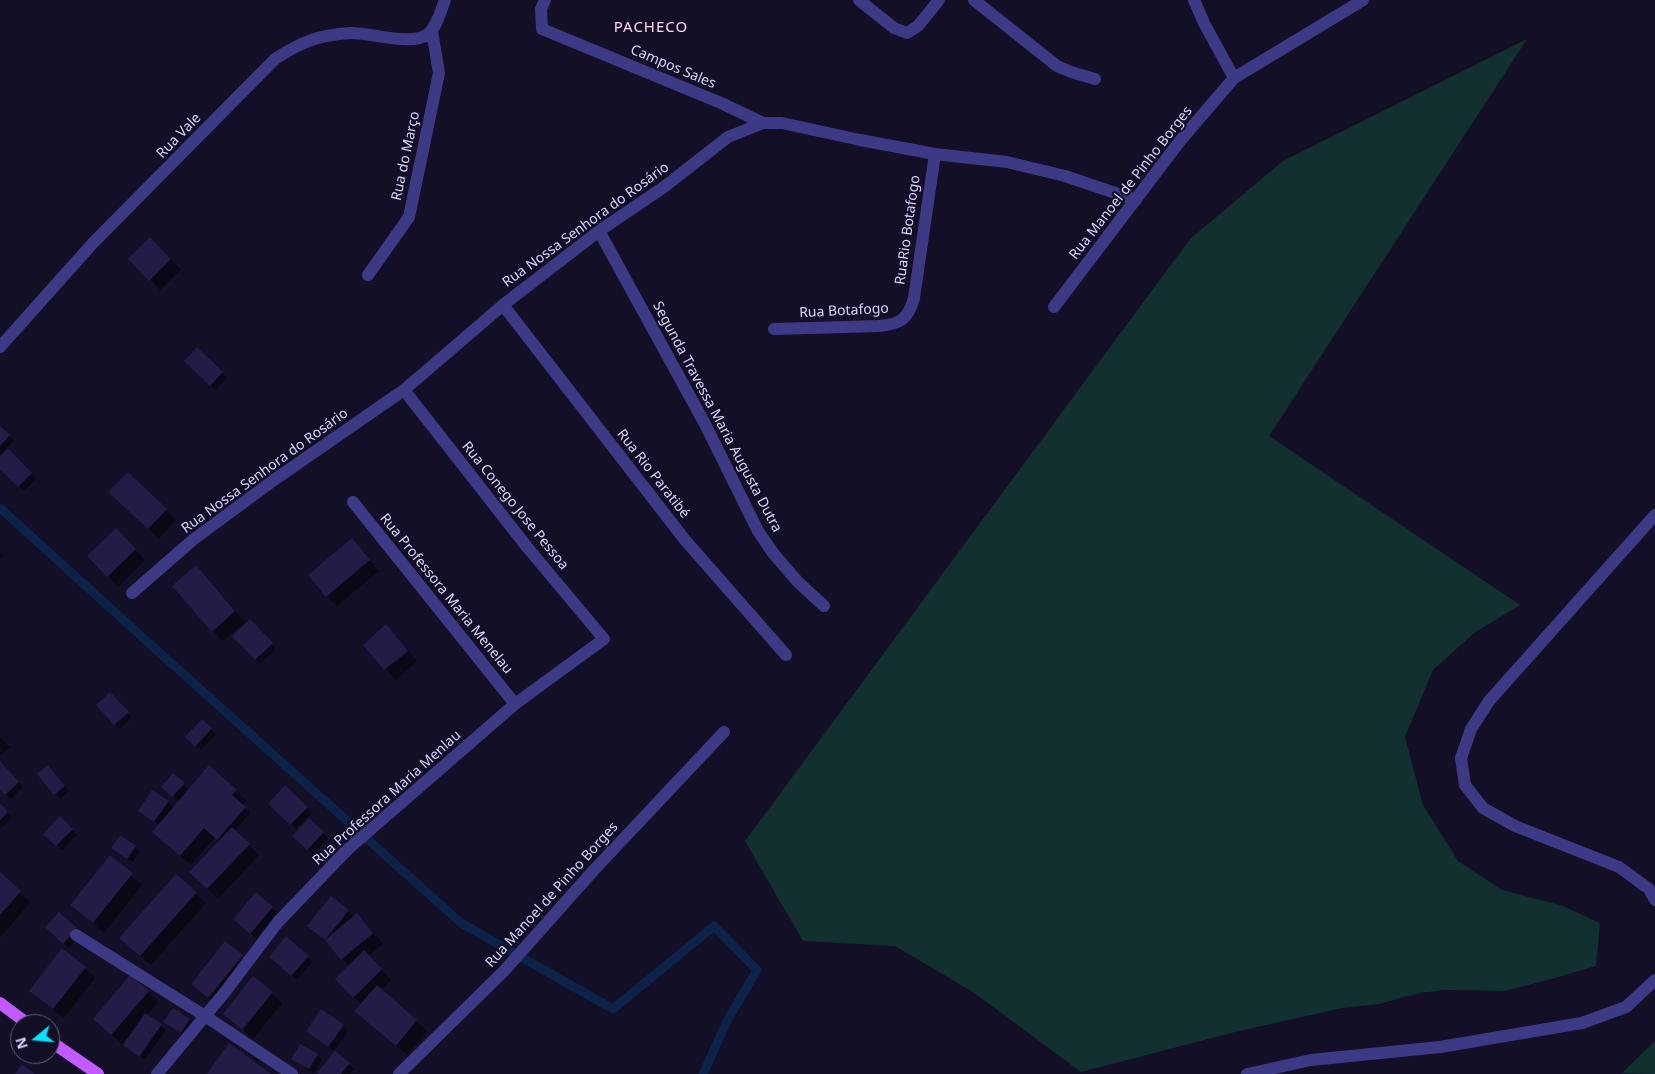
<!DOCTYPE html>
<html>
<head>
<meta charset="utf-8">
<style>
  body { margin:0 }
  #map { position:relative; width:1655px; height:1074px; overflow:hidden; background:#130f26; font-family:"Noto Sans",sans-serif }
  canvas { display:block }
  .north { position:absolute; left:10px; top:1014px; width:50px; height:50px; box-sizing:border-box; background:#130f26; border:1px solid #625e7d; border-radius:50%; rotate:253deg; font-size:14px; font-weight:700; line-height:20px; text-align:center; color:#d9d4ff }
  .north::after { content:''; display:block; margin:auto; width:18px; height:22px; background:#00e5ff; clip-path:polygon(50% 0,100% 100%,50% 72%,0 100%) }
</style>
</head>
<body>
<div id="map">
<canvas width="1655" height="1074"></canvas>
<div class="north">N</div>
</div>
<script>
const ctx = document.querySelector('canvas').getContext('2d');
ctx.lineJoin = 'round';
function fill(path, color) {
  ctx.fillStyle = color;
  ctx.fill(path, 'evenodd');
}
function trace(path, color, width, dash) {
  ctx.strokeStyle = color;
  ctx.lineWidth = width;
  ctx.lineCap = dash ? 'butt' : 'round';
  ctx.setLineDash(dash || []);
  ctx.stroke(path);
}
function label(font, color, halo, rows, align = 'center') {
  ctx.font = font + ' "Noto Sans",sans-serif';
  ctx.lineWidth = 4.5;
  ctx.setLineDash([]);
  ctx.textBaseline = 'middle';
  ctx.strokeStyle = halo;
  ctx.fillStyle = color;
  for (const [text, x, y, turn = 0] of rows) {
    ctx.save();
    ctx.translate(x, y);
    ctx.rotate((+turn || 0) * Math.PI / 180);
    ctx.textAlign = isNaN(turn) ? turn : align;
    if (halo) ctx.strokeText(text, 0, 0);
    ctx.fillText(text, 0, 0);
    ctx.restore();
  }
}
fill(new Path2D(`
  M1527,39L1269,436L1520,605L1474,633L1433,670L1405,737L1423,805L1458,861L1502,890L1563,906L1600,923L1596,966L1555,978L1505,991L1446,990L1419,993L1379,1004L1342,1008L1235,1032L1081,1072L973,992L895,946L803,941L745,841L1190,239L1283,161Z
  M1655,1041V1074L1622,1073Z`), '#12302f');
fill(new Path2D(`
  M161,249L181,270L160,290L130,259Z
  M197,349L227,377L216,390L185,361Z
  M0,428L14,440L7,448L36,479L24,491L0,467Z
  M120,502L166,510L176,520L159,539Z
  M126,539L145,560L118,587L88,556Z
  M351,539L379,571L337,606L327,596Z
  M0,551L4,555L0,559Z
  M206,577L245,622L223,641L213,631Z
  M250,621L276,649L260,664L233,636Z
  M386,626L417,661L396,680L364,645Z
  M110,694L132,718L120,729L97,705Z
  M211,729L216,734L201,750L187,737Z
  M0,737L10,747L0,756Z
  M0,763L23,787L11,799L0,788Z
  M53,771L69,791L60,799L39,774Z
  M184,784L189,790L236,791L246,801L242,806L250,813L234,831L259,855L218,899L191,872L220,842L215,837L191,865L164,842L159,825L144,815L168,802L174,808L179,802L163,787Z
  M285,787L312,813L296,829L270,804Z
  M0,805L12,817L0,829Z
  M60,818L77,835L62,850L45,834Z
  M309,819L328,838L313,854L294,836Z
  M135,847L140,851L133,862L113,848Z
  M110,857L142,885L104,933L72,905Z
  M0,874L30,902L0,938Z
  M196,893L206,903L151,965L131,948Z
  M272,908L277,913L256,938L239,924Z
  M348,911L354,917L367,925L383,944L368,956L391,980L381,990L427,1031L407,1055L379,1031L361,1004L336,979L349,966L329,943L314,931Z
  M46,927L81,934L69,948Z
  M242,956L252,966L219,1008L192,984Z
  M308,957L313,961L297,980L275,962Z
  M85,968L95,978L64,1018L41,1001L31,990Z
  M148,992L158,1002L147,1015L166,1030L144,1060L124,1045L128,1040L127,1039L122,1044L105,1029Z
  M272,993L282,1003L253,1039L224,1014Z
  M189,1020L194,1025L186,1037L165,1022Z
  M343,1026L348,1031L334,1051L308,1031Z
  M335,1053L354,1069L350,1074H320Z
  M317,1055L322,1060L314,1073L292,1059Z`), '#0007');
trace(new Path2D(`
  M0,508L151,645L461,923L613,1009L714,926L757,970L728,1019L703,1074`), '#0c2248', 9);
fill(new Path2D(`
  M150,237L171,259L149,281L128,259Z
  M197,347L223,372L210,386L184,361Z
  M0,426L10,435L0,446Z
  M8,448L32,473L18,487L0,469V456Z
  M128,472L167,509L148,529L108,492Z
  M116,528L136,549L107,577L87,556Z
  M352,538L370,560L326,597L308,575Z
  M196,565L235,611L212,632L172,586Z
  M250,619L273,643L255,660L232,636Z
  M386,624L408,651L384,670L363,645Z
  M110,692L129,712L114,725L96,705Z
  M202,719L212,728L195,747L185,737Z
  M0,761L19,782L5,795L0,790Z
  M48,765L65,786L54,795L37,774Z
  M209,765L237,790L232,795L246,807L217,840L204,828L180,856L152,832Z
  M173,773L185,783L172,797L161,787Z
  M285,785L308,807L290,825L268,804Z
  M152,790L169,801L154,822L138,811Z
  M0,803L8,812L0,820Z
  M60,816L73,829L56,846L43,834Z
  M309,818L324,832L307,850L292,836Z
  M232,827L250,844L207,889L189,872Z
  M120,835L136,846L127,859L111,848Z
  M110,855L133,873L93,923L70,905Z
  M0,872L21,891L0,915Z
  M176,874L197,892L140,956L119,938Z
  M256,892L273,907L250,934L233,919Z
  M331,896L349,910L325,940L307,926Z
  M59,912L77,928L63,944L45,927Z
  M357,913L373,933L341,960L325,940Z
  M286,936L309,956L291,976L269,957Z
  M225,941L243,955L208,998L191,984Z
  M62,948L86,967L53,1009L29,991Z
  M364,950L382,969L353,998L335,979Z
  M130,975L149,991L111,1035L93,1019Z
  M253,976L273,992L242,1030L223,1014Z
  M377,985L417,1020L396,1046L354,1011Z
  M173,1008L190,1019L181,1033L163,1022Z
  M321,1009L344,1025L328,1047L306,1031Z
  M145,1013L162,1024L139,1057L123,1045Z
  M229,1043L271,1074H207Z
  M300,1044L318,1054L309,1069L291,1059Z
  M335,1051L350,1063L341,1074H319L317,1073Z
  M22,1064L35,1074H15Z`), '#241b47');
trace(new Path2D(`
  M1655,515L1489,701L1471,729L1461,758L1465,785L1483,808L1515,826L1619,867L1649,889L1655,900
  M1247,1074L1311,1060L1440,1047L1582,1023L1626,1007L1655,980`), '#3d3a85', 12);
trace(new Path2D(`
  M545,0L541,9L542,29L721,103L763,123
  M859,0L894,28L907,33L918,26L939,0
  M974,0L1057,66L1071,72L1095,79
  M1194,0L1204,23L1234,78
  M599,231L705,424L758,531L773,553L798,582L824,606
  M368,275L409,217L439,73L432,31
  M503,305L685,540L786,655
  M1054,307L1180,141L1234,78L1363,0
  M774,329L879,326C901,324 908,319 914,298L935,154
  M0,347L93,243L275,59C301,42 318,35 350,33C370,32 412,47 428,34C437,27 441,10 445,0
  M353,502L515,704
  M132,593L194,539L274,480L404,390L503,305L599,231L664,187L728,137L763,123H782L860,140L935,154L1007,162L1065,176L1136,200
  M76,935L205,1016L292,1074
  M157,1074L225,992L278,922L347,850L515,704L604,639L527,547L404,390
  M399,1074L504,971L593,871L724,732`), '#3d3a85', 12);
trace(new Path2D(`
  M0,1003L28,1024
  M50,1041L98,1074`), '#c25bff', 12);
label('14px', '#d9d4ff', '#130f26', [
  ["Campos Sales",673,67,23],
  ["Rua Vale",179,136,-46],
  ["Rua do Março",406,156,-78],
  ["Rua Manoel de Pinho Borges",1131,183,-52],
  ["Rua Nossa Senhora do Rosário",586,225,-36],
  ["RuaRio Botafogo",908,230,-82],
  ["Rua Botafogo",844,311,-3],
  ["Segunda Travessa Maria Augusta Dutra",717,417,62],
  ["Rua Nossa Senhora do Rosário",265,471,-36],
  ["Rua Rio Paratibé",653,474,52],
  ["Rua Conego Jose Pessoa",515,506,51],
  ["Rua Professora Maria Menelau",446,594,51],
  ["Rua Professora Maria Menlau",387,798,-42],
  ["Rua Manoel de Pinho Borges",552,895,-48]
]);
ctx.letterSpacing = '1px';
label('15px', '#ffd6f0', '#130f26', [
  ["PACHECO",651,28]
]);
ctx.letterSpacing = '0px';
</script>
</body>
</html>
